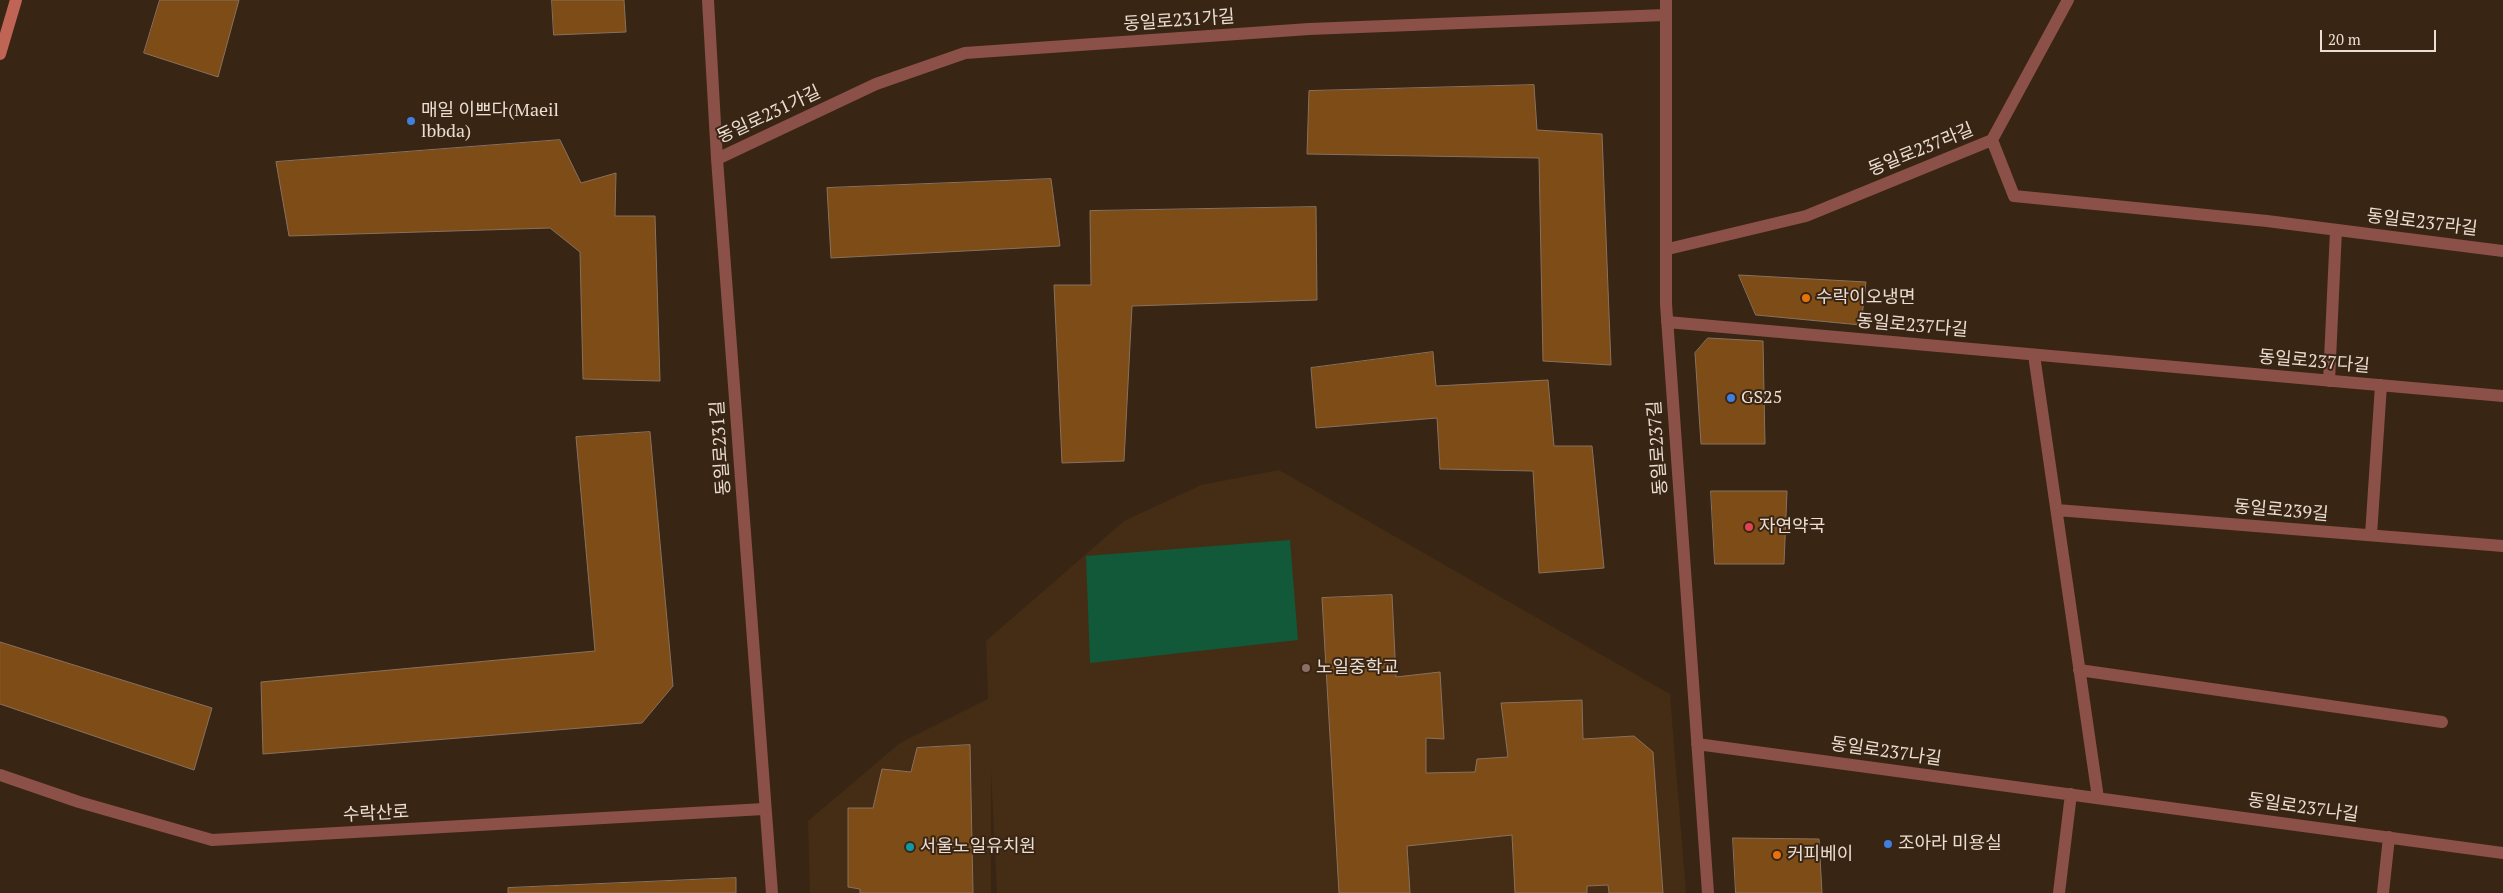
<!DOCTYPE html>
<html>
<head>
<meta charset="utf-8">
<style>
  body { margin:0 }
  #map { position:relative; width:2503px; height:893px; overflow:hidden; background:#392514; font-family:"PT Serif",serif }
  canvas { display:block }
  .scale { position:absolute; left:2320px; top:30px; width:116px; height:22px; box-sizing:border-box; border:2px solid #eaddd2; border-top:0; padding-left:6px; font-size:15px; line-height:18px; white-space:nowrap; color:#eaddd2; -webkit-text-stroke:4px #392514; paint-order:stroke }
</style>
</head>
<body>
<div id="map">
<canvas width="2503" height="893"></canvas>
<div class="scale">20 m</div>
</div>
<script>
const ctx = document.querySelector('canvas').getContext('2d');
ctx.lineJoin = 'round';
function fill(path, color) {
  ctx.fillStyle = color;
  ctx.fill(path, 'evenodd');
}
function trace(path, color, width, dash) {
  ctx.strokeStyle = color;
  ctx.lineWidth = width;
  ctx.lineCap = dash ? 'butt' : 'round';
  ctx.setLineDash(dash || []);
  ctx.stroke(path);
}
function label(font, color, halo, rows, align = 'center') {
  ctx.font = font + ' "PT Serif","Noto Sans KR",serif';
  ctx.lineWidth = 4;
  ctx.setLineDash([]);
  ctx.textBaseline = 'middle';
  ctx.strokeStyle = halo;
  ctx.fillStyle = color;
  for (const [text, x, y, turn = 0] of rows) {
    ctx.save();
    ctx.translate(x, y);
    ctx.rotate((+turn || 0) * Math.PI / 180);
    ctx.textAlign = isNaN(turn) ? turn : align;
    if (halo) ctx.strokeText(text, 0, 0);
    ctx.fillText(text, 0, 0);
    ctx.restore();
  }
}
fill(new Path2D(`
  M1279,470L1670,694L1686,893H997L991,771V893H810L808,821L900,743L988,699L986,641L1124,521L1201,485Z`), '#442c15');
fill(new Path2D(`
  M1290,540L1298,640L1090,663L1086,556Z`), '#115938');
const building = new Path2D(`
  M160,0H239L218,77L144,53Z
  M552,0H624L626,32L554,35Z
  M1534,85L1537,130L1602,134L1611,365L1543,361L1539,158L1307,154L1309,91Z
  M560,140L581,183L616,173L615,216H655L660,381L583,379L580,252L550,228L289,236L276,162Z
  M1051,179L1060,246L831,258L827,188Z
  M1316,207L1317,300L1132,306L1124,461L1062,463L1054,285H1091L1090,211Z
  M1739,275L1866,282L1861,325L1756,315Z
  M1708,338L1763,341L1765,444H1701L1695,353Z
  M1433,352L1436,386L1548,380L1554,446H1592L1604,568L1539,573L1533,471L1440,469L1437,418L1316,428L1311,368Z
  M650,432L673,686L642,723L263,754L261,682L595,651L576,437Z
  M1711,491H1787L1784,564H1715Z
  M1392,595L1396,677L1440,672L1444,739L1426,738V773L1475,772L1477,759L1508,757L1501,703L1582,700L1583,739L1634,736L1653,752L1663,893H1609L1608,885L1587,886V893H1515L1512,835L1407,846L1410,893H1339L1322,598Z
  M0,642L212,708L194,770L0,704Z
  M970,745L973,893H860V889L848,887V808H873L882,769L911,772L917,748Z
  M1733,838L1819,839L1822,893H1736Z
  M736,878V893H508V888Z`);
fill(building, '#7e4c16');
trace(building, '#88715e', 1);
trace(new Path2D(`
  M717,159L876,84L965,53L1309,29L1665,15`), '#8b5047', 12);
trace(new Path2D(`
  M708,0L717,159L772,893
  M1666,0V304L1708,893
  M1992,140L2068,0
  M1668,249L1806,216L1992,140L2014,196L2267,221L2503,251
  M1667,322L2503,396
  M2034,355L2098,798
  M2329,381L2336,230
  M2057,510L2503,546
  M2371,535L2381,385
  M2079,670L2442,722
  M1697,744L2503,853
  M0,775L79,802L212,840L764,809
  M2059,893L2071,794
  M2383,893L2389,837`), '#8b5047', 12);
trace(new Path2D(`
  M0,54L16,0`), '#c06455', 12);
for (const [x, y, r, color] of [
  [411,121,5,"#3f7fe0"],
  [1806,298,5,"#e8710a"],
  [1731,398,5,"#3f7fe0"],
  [1749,527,5,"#e0444e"],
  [1306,668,5,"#8d6e63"],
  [1888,844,5,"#3f7fe0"],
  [910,847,5,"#0f9aa8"],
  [1777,855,5,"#e8710a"]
]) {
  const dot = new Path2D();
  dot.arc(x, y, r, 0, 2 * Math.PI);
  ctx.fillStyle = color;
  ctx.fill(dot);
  trace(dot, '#392514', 2);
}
label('18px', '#eaddd2', '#392514', [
  ["동일로231가길",1179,21,-4],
  ["동일로231가길",769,115,-25],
  ["동일로237라길",1921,150,-22],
  ["동일로237라길",2422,223,7],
  ["동일로237다길",1912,326,5],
  ["동일로237다길",2314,362,5],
  ["동일로231길",721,448,-94],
  ["동일로237길",1658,448,-94],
  ["동일로239길",2281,511,5],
  ["동일로237나길",1886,752,8],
  ["동일로237나길",2303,808,8],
  ["수락산로",376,814,-3]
]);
label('18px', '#eaddd2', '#392514', [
  ["매일 이쁘다(Maeil",421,111],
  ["lbbda)",421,132],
  ["수락이오냉면",1816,298],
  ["GS25",1741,398],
  ["자연약국",1759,527],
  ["노일중학교",1316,668],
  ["조아라 미용실",1898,844],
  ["서울노일유치원",920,847],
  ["커피베이",1787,855]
], 'left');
</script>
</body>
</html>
